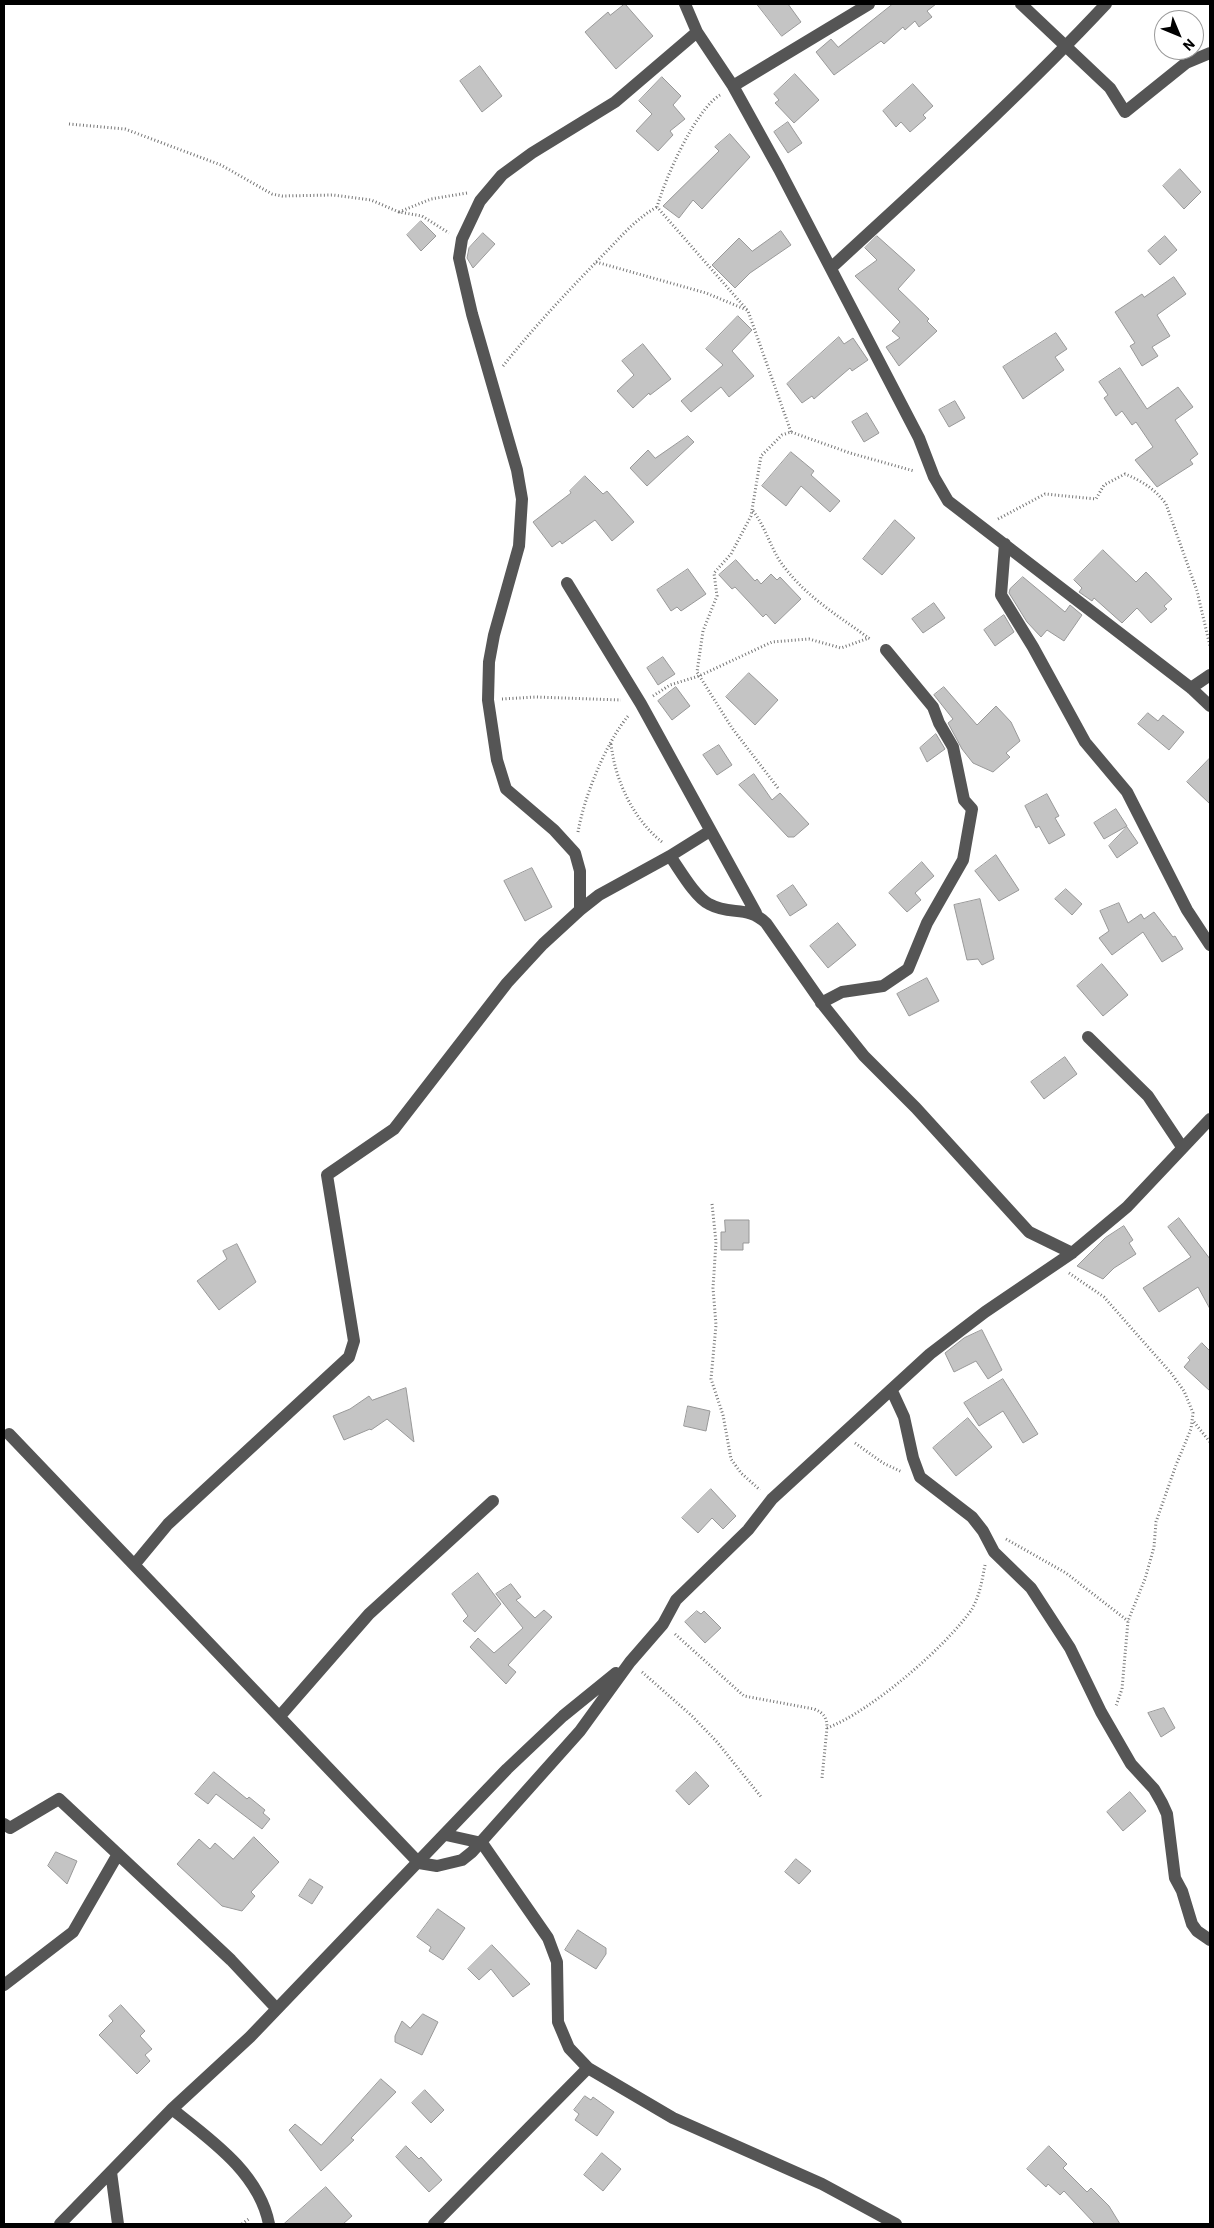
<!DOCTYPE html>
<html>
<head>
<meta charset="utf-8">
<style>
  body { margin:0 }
  #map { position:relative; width:1214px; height:2228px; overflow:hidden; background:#fff; font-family:"IBM Plex Sans",sans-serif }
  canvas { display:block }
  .frame { position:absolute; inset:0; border:5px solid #000; pointer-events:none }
  .north { position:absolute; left:1154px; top:10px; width:50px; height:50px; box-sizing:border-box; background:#fff; border:1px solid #999; border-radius:50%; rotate:135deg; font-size:14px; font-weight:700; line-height:20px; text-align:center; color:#000 }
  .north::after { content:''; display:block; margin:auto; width:18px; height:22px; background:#000; clip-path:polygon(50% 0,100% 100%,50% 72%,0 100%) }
</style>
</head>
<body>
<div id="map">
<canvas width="1214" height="2228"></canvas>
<div class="frame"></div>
<div class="north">N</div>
</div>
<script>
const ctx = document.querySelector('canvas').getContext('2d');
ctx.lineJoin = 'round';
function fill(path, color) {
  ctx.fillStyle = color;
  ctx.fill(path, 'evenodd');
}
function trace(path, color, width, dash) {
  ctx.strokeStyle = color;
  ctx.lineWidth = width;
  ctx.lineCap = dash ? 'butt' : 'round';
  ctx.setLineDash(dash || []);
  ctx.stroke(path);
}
const building = new Path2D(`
  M625,4L653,36L616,69L585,32L608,12L610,15Z
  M757,4H788L801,22L782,36Z
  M893,4H936L927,11L932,17L919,27L915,21L905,30L903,27L884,44L881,41L834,75L816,52L831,39L838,47Z
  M480,66L502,96L482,112L460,81Z
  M795,74L819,100L794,123L775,103L779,100L774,94Z
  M662,77L681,96L673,105L685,119L670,131L673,135L658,151L636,131L652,114L639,101Z
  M913,84L933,106L923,115L926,118L910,132L901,122L896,127L883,111Z
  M788,122L802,143L788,153L774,132Z
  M730,134L750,157L702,209L693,200L679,218L663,206L719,151L715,147Z
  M1180,169L1201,192L1184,209L1163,186Z
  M421,221L436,236L421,251L407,235Z
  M781,231L791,245L750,273L735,288L712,265L739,238L752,251Z
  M483,233L495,244L473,268L467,258L469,248Z
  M877,236L915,270L898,289L929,319L927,321L937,331L899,366L886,347L900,338L892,331L900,322L855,276L877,260L865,248Z
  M1165,236L1177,250L1160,265L1148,251Z
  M1174,277L1186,294L1157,315L1170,336L1152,347L1158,356L1142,366L1130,346L1135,343L1115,312L1142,294L1144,297Z
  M738,316L752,330L732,351L754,376L729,397L721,387L691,412L681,401L723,365L706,349Z
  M1056,333L1067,349L1055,357L1064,370L1023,399L1003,367Z
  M839,337L844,344L853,338L868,360L852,371L850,368L814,399L812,396L802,403L787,384Z
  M643,344L671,379L650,395L649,393L633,408L617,391L634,375L622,361Z
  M1120,368L1147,409L1178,387L1193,407L1175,420L1198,454L1190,460L1193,464L1157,487L1135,460L1153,447L1136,422L1132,425L1122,411L1116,416L1104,398L1108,395L1099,382Z
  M955,401L965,418L949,427L939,410Z
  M867,413L879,433L864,442L852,422Z
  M688,436L694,442L647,486L630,468L648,450L655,458Z
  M791,452L814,471L811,475L840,501L830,512L801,486L786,506L762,486Z
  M585,476L603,494L607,491L634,522L612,541L595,520L562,544L560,541L552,547L533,522L571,493L570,491Z
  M895,520L915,538L882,575L863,559Z
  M1103,550L1136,582L1146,572L1172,599L1164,606L1167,609L1151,623L1137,608L1122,623L1094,598L1092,601L1079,592L1082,588L1074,580Z
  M736,560L755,581L757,579L761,584L771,574L777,580L780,577L801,599L775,624L766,614L763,617L735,587L732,589L719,575Z
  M688,569L706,594L681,611L677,607L671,611L657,590Z
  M1023,577L1065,612L1070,605L1082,615L1064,641L1047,630L1041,637L1027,622L1009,593L1010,589Z
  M934,603L945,618L923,633L912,619Z
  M1004,615L1014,632L995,646L984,630Z
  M663,657L675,674L658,685L647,668Z
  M749,673L778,700L755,725L726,697Z
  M676,687L690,706L672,720L658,701Z
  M944,687L977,725L996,706L1011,722L1020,741L1006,753L1010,757L993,772L973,763L962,749L948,723L953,719L934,695Z
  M1148,713L1158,721L1163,715L1184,732L1169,750L1138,724Z
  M936,734L945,749L927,762L920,748Z
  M719,745L732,765L717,775L703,755Z
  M1210,758V804L1187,782Z
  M754,774L772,800L780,793L809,824L794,837H788L739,785Z
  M1047,794L1059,816L1055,818L1065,835L1049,844L1039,826L1036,828L1025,806Z
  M1116,809L1127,826L1104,839L1094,823Z
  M1127,827L1138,843L1117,858L1109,846Z
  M996,855L1019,890L999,901L975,871Z
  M922,862L934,876L915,893L921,900L907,912L889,893Z
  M532,868L552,907L525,921L504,881Z
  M793,885L807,905L790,916L777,896Z
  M1066,889L1082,904L1072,915L1055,899Z
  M980,899L994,959L982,965L978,959L967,960L954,905Z
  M1119,903L1128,923L1141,914L1144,919L1154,912L1173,937L1175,936L1183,949L1162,962L1143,932L1112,955L1099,938L1109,931L1100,911Z
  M838,923L856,945L828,968L810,946Z
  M1102,964L1128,995L1103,1016L1077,986Z
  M927,978L939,1001L909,1016L897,994Z
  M1065,1057L1077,1074L1044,1099L1031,1082Z
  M1179,1218L1210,1259V1309L1198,1287L1159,1312L1143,1288L1191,1257L1168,1227Z
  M725,1220H749V1243H743V1250H721V1232H725Z
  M1124,1226L1133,1240L1129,1243L1136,1254L1114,1268L1103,1279L1077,1266L1105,1238Z
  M237,1244L256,1282L219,1310L197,1281L227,1259L223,1251Z
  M982,1330L1002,1370L988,1379L976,1361L954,1372L945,1353L964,1338Z
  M1202,1343L1210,1351V1391L1184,1367L1190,1360L1188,1358Z
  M1003,1379L1038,1434L1023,1443L1003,1411L979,1426L964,1403Z
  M406,1388L414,1442L387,1419L371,1430L370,1429L344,1440L333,1416L350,1409L369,1396L372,1400Z
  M688,1406L710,1411L706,1431L684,1426Z
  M968,1418L992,1447L956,1476L933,1448Z
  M711,1489L736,1516L723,1529L712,1518L698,1533L682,1518Z
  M478,1573L501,1604L475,1632L463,1621L468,1616L452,1594Z
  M511,1584L521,1597L516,1600L535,1618L544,1610L552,1617L508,1665L516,1672L506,1684L470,1647L478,1638L494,1653L523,1628L496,1594Z
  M697,1611L701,1614L704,1611L721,1628L705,1643L685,1622Z
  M1164,1708L1175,1728L1161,1737L1148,1713Z
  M214,1772L247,1799L249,1797L265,1810L263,1813L270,1819L262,1829L216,1794L208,1804L195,1794Z
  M696,1772L709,1786L689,1805L676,1791Z
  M1130,1792L1146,1811L1123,1831L1107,1812Z
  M254,1837L279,1862L251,1892L255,1896L242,1911L222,1906L177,1864L199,1839L210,1849L215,1843L233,1859Z
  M56,1852L77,1861L67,1884L48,1866Z
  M796,1859L811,1871L799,1884L785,1872Z
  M310,1879L323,1887L312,1904L299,1896Z
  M438,1909L465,1928L443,1960L429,1951L431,1947L417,1937Z
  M578,1930L606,1948V1954L596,1969L565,1950Z
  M492,1945L530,1984L513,1997L491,1969L479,1980L468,1969Z
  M121,2005L145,2031L140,2036L152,2049L145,2055L150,2061L137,2074L99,2035L113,2021L109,2016Z
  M423,2014L438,2022L422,2055L395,2042V2036L402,2021L410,2028Z
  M381,2079L396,2092L351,2138L354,2140L321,2171L289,2130L295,2124L321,2145Z
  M425,2090L444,2110L431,2123L412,2103Z
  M585,2096L591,2100L593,2097L614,2112L597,2136L575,2120L579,2114L574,2110Z
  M406,2146L419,2159L421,2157L442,2180L429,2192L396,2157Z
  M1049,2146L1067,2164L1063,2168L1087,2192L1091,2188L1109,2206L1120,2224H1095L1064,2191L1060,2195L1048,2184L1046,2187L1027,2169Z
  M602,2153L621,2169L603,2191L584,2175Z
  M326,2187L352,2216L343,2224H284Z`);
fill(building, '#c4c4c4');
trace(building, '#999', 1);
trace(new Path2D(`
  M720,95C695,110 665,179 657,207L748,311L791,432
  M69,124L125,129L221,165L272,194L282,196L333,195L371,200L399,212L422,216L449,233
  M399,212L431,199L467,193
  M596,262L706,293L747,310
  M503,366C534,327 568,291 603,255C620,238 635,219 657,207
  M753,511C767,529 771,551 785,568C808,598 840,617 870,639
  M998,519L1045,494L1096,499L1104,485L1125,474C1142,481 1155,489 1166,504L1197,591L1210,646
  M653,696L670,685L699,676L772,642L809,639L841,648L869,638
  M502,699L536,697L621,700
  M611,744C615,780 633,819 662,842
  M778,788L732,728L697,672L703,631L717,596L714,573L731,554L751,516L761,456L782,435L791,432L850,453L914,471
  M578,832C584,797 606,742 629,715
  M712,1204L716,1242L713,1288L716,1325L711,1379L723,1415L731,1459L741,1473L760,1490
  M1069,1273L1104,1297L1171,1373L1184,1391L1193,1413L1191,1429L1176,1465L1156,1522L1154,1547L1145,1579L1128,1621L1122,1689L1116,1706
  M1194,1422L1210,1442
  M855,1443L883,1463L902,1472
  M1006,1539L1066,1573L1128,1621
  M675,1634L744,1696L814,1709C824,1713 827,1718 827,1728L822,1778
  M642,1672L692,1716L717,1742L762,1798
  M827,1728C870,1712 946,1647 972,1609C980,1595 982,1580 985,1565
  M242,2224L250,2218`), '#777', 3, [1, 2.5]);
trace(new Path2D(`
  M685,4L697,32L733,86L779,169L919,438L934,477L948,501L1191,688L1210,706
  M1021,4L1110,88L1125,112L1186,63L1210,53
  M733,86L869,4
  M831,268C924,182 1019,97 1106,4
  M1005,544L1001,595L1033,647L1085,742L1127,792L1187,910L1210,945
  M567,583L641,704L756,913
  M1191,688L1210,675
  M670,856C680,870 695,897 709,904C731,916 747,905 766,923L824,1006L864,1056L916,1108L1029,1232L1072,1253
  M580,910V871L575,853L554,830L506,789L497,760L488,700L489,662L494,635L519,546L522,499L517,470L472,314L459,258L462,239L480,201L502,175L532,153L615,102L697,32
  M821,1003L842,992L883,986L908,969L927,923L963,860L972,809L964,800L953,747L939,723L933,707L886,650
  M1088,1037L1148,1096L1182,1147
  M892,1391L904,1417L913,1458L920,1477L972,1517L983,1531L994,1552L1031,1588L1070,1648L1101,1712L1131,1764L1154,1789L1162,1803L1167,1814L1175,1878L1182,1891L1192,1924L1197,1931L1210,1940
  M9,1434L419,1863L437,1866L462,1860L472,1852L580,1731L630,1662L663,1624L676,1600L748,1530L772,1499L930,1354L985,1312L1072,1253L1127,1207L1210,1119
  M134,1565L168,1524L349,1357L354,1341L327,1175L394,1129L507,983L543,944L580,910L599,895L670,856L710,831
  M280,1716L369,1614L493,1501
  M4,1824L10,1828L59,1799L231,1960L276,2008
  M446,1835L482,1843L548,1938L557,1962L558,2022L569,2048L588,2068L673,2118L822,2184L896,2224
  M4,1985L73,1932L118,1854
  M172,2109C211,2140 259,2173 269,2224
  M111,2172L118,2224
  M60,2224L172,2109L250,2037L507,1769L563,1716L616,1673
  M434,2224L588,2068`), '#555', 12);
</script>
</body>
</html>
